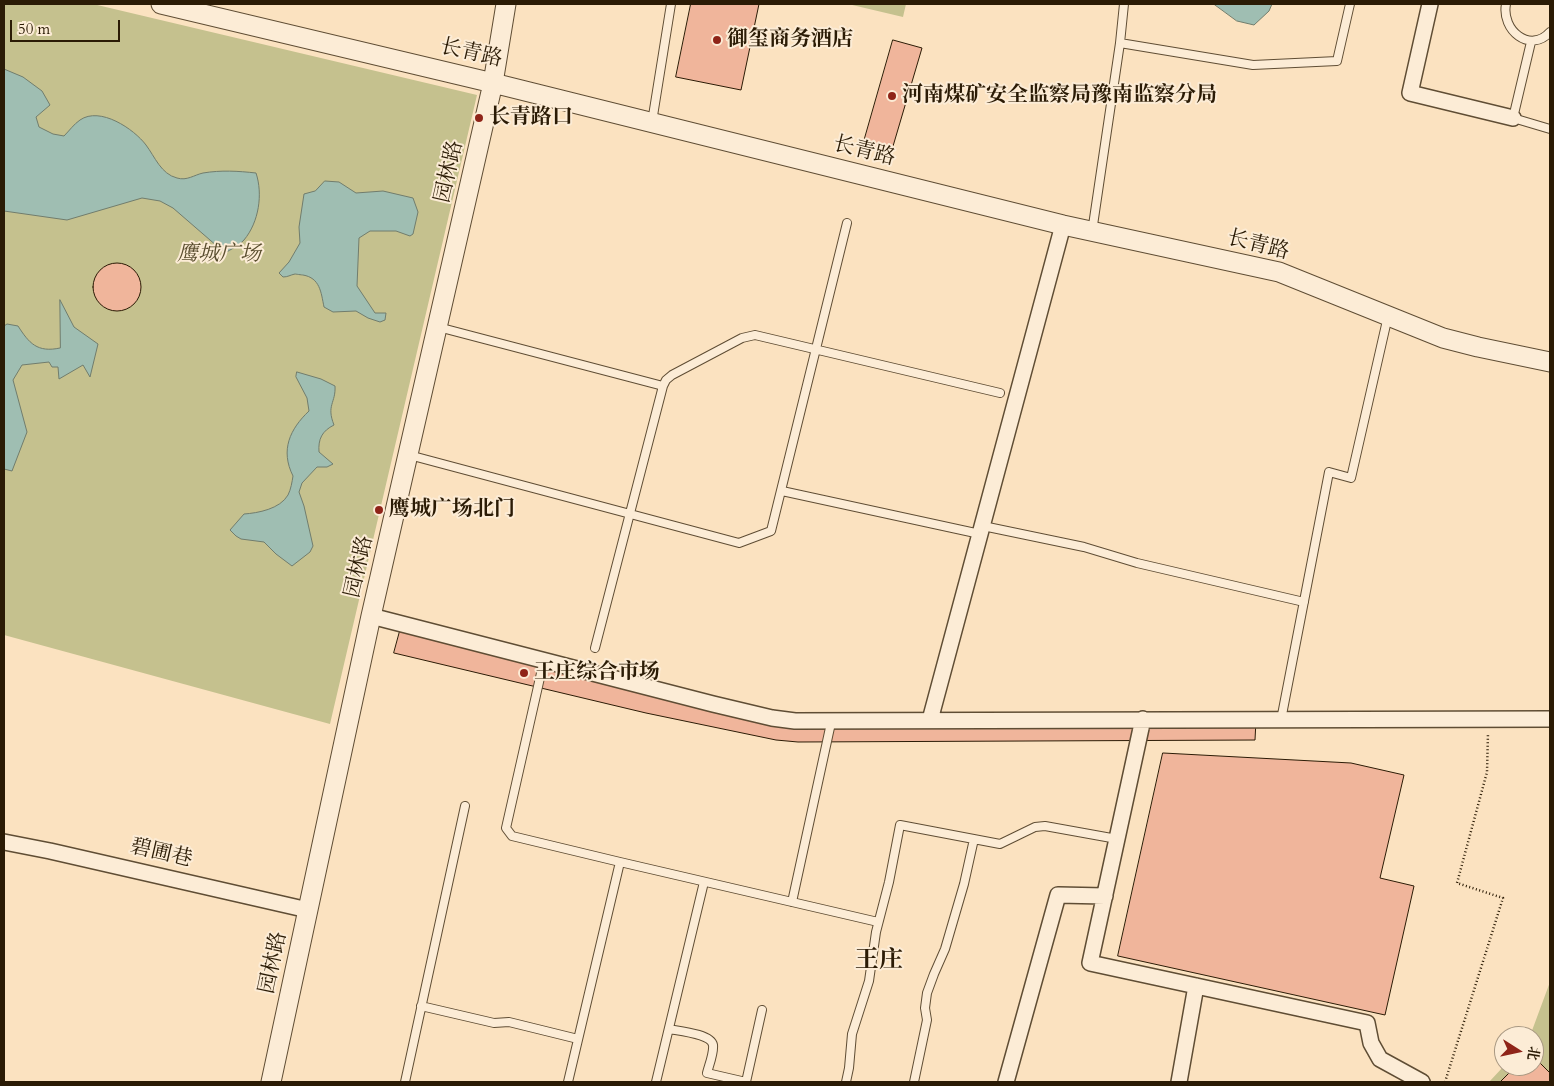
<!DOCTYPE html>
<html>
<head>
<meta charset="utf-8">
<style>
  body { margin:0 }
  #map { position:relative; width:1554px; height:1086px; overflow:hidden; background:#fbe2c0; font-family:Cardo,"Noto Serif SC",serif }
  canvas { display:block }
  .frame { position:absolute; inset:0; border:5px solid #2b1b05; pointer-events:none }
  .north { position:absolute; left:1494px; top:1026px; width:50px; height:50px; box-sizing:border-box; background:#fcecd6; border:1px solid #a89882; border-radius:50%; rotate:100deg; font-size:14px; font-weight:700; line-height:20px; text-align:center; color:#2b1b05 }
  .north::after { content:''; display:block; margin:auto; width:18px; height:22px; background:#8f2418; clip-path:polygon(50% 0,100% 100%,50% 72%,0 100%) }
  .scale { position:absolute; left:10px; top:20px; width:110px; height:22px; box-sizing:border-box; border:2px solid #2b1b05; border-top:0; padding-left:6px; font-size:15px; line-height:18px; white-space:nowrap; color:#2b1b05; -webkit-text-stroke:4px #fcecd6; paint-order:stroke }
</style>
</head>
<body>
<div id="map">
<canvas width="1554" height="1086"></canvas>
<div class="frame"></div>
<div class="north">北</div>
<div class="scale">50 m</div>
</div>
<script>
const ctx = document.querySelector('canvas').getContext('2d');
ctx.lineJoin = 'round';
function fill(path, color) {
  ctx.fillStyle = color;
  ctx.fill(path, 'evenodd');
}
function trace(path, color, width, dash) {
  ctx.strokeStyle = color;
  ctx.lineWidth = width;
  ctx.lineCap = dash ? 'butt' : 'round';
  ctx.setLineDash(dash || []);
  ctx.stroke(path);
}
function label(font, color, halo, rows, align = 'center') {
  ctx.font = font + ' Cardo,"Noto Serif SC",serif';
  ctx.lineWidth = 4;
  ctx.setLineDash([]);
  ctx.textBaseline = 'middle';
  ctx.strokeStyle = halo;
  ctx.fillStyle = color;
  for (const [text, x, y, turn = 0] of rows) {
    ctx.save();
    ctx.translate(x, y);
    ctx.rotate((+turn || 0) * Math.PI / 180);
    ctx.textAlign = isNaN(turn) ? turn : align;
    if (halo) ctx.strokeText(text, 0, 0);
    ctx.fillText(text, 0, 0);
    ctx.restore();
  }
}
fill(new Path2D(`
  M4,4H93L477,95L330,724L4,635Z
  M848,4H906L903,17Z
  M1550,982V1082H1489L1504,1066H1534V1036H1530Z`), '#c5c18e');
const water = new Path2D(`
  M1214,4H1272L1269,11L1254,25L1237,21Z
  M4,69L23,77L42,91L50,105L36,117L39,127L53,134L64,136C69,131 74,124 80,120C100,106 134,129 146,145C155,157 161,174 177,178C187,181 194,175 203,173C221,170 238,171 256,173C263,194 259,222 244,240C239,246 231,249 225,253L173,208L160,201L142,198L67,220L4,211Z
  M325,181L339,182L356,193L383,191L413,198L418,212L413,234L410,236L396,231H370L359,238L357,286L375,313H386L385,320L380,322L368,318L356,311L333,312L324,307C321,292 320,278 303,275C302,275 295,274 295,274C290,275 288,277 283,277L279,273L289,262L300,243L299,227L304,194L315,191Z
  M60,300L74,327L98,344L90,377L83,365L59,379L58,367H52L49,362L22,365L13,380L27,432L12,471L4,469V326L7,324L18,326C29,343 37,353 60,348Z
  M297,372L321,379L335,386C336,403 326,405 334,425C322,431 318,439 319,452L333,464L327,467H317L302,483L299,492L304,506L313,546L310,552L292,566L276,554L264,542L241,539L236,536L230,530L244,514C258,513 280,509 288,495C291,489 292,482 293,476C280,450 290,429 309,411L307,398L296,377Z`);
fill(water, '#9fbeb2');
trace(water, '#717d6d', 1);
const building = new Path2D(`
  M691,4H759L741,90L676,77Z
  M893,40L922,48L891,153L863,145Z
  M93 287a24 24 0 1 1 48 0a24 24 0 1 1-48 0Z
  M400,631L800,724L1256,720L1255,740L798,742L776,740L646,713L394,653Z
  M1163,753L1351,763L1404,775L1380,878L1414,886L1385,1015L1118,956Z
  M1534,1057L1550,1073V1082H1500L1516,1066H1534Z`);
fill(building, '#f0b59b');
trace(building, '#2b1b05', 1);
const service = new Path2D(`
  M1506,4C1501,30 1530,54 1550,32
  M1531,42L1513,118L1550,129
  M1120,43L1253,65L1337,61L1350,4
  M652,122L671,4
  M1092,232L1120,43L1124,4
  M438,327L663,386
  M409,455L739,543L771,531L847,223
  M782,491L980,534
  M983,526L1084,547L1137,563L1304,602
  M595,648L663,386L666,380L672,375L742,338L755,335L1000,393
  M544,660L506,828L512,836L620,862L878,922
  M1281,720L1329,472L1351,478L1388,316
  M792,902L831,723
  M421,1006L494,1023L509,1022L578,1039
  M669,1029C679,1031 711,1034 713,1045C714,1053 709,1065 707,1073L746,1082L762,1010
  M405,1082L465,806
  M568,1082L620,862
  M656,1082L704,882
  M846,1082L849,1068L852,1034L869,981L876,932L889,882L900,825L1000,844L1035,827L1045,826L1117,839
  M914,1082L927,1020L925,1008L927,993L934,974L945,949L964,884L974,839`);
const minor = new Path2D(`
  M1430,4L1410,93L1513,118
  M371,616L713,704L772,718L795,721L1550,719
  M1143,719L1090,963L1367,1023L1371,1043L1380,1059L1422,1082
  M930,720L1063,225
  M4,842L50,851L308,910
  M1006,1082L1058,895L1105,896
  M1179,1082L1196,986`);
const tertiary = new Path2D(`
  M161,4L493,83L1063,225L1279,272L1443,338L1478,347L1550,362
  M271,1082L371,616L493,83L506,4`);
trace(service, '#5f4d34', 10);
trace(minor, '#5f4d34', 18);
trace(tertiary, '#5f4d34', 21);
trace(new Path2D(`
  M1445,1082L1503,898L1457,883L1487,772L1488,733`), '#2b1b05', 2.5, [1, 2.5]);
trace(service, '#fcecd6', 8);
trace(minor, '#fcecd6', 15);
trace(tertiary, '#fcecd6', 19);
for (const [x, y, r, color] of [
  [717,40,5,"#8f2418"],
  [892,96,5,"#8f2418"],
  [479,118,5,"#8f2418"],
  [379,510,5,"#8f2418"],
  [524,673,5,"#8f2418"]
]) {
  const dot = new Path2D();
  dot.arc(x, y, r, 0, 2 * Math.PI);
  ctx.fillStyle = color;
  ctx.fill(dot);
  trace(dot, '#fcecd6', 2);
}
label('bold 21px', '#2b1b05', '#fcecd6', [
  ["御玺商务酒店",727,40],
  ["河南煤矿安全监察局豫南监察分局",902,96],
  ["长青路口",489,118],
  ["鹰城广场北门",389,510],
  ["王庄综合市场",534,673]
], 'left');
label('21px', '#2b1b05', '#fcecd6', [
  ["长青路",471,54,13],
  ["长青路",864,152,14],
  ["园林路",450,172,-77],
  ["长青路",1258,246,14],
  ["园林路",360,567,-77],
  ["碧圃巷",161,854,13],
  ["园林路",274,963,-78]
]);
label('italic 21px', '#594d2e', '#fcecd6', [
  ["鹰城广场",219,255]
]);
label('bold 24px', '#2b1b05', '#fcecd6', [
  ["王庄",879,961]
]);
</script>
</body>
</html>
